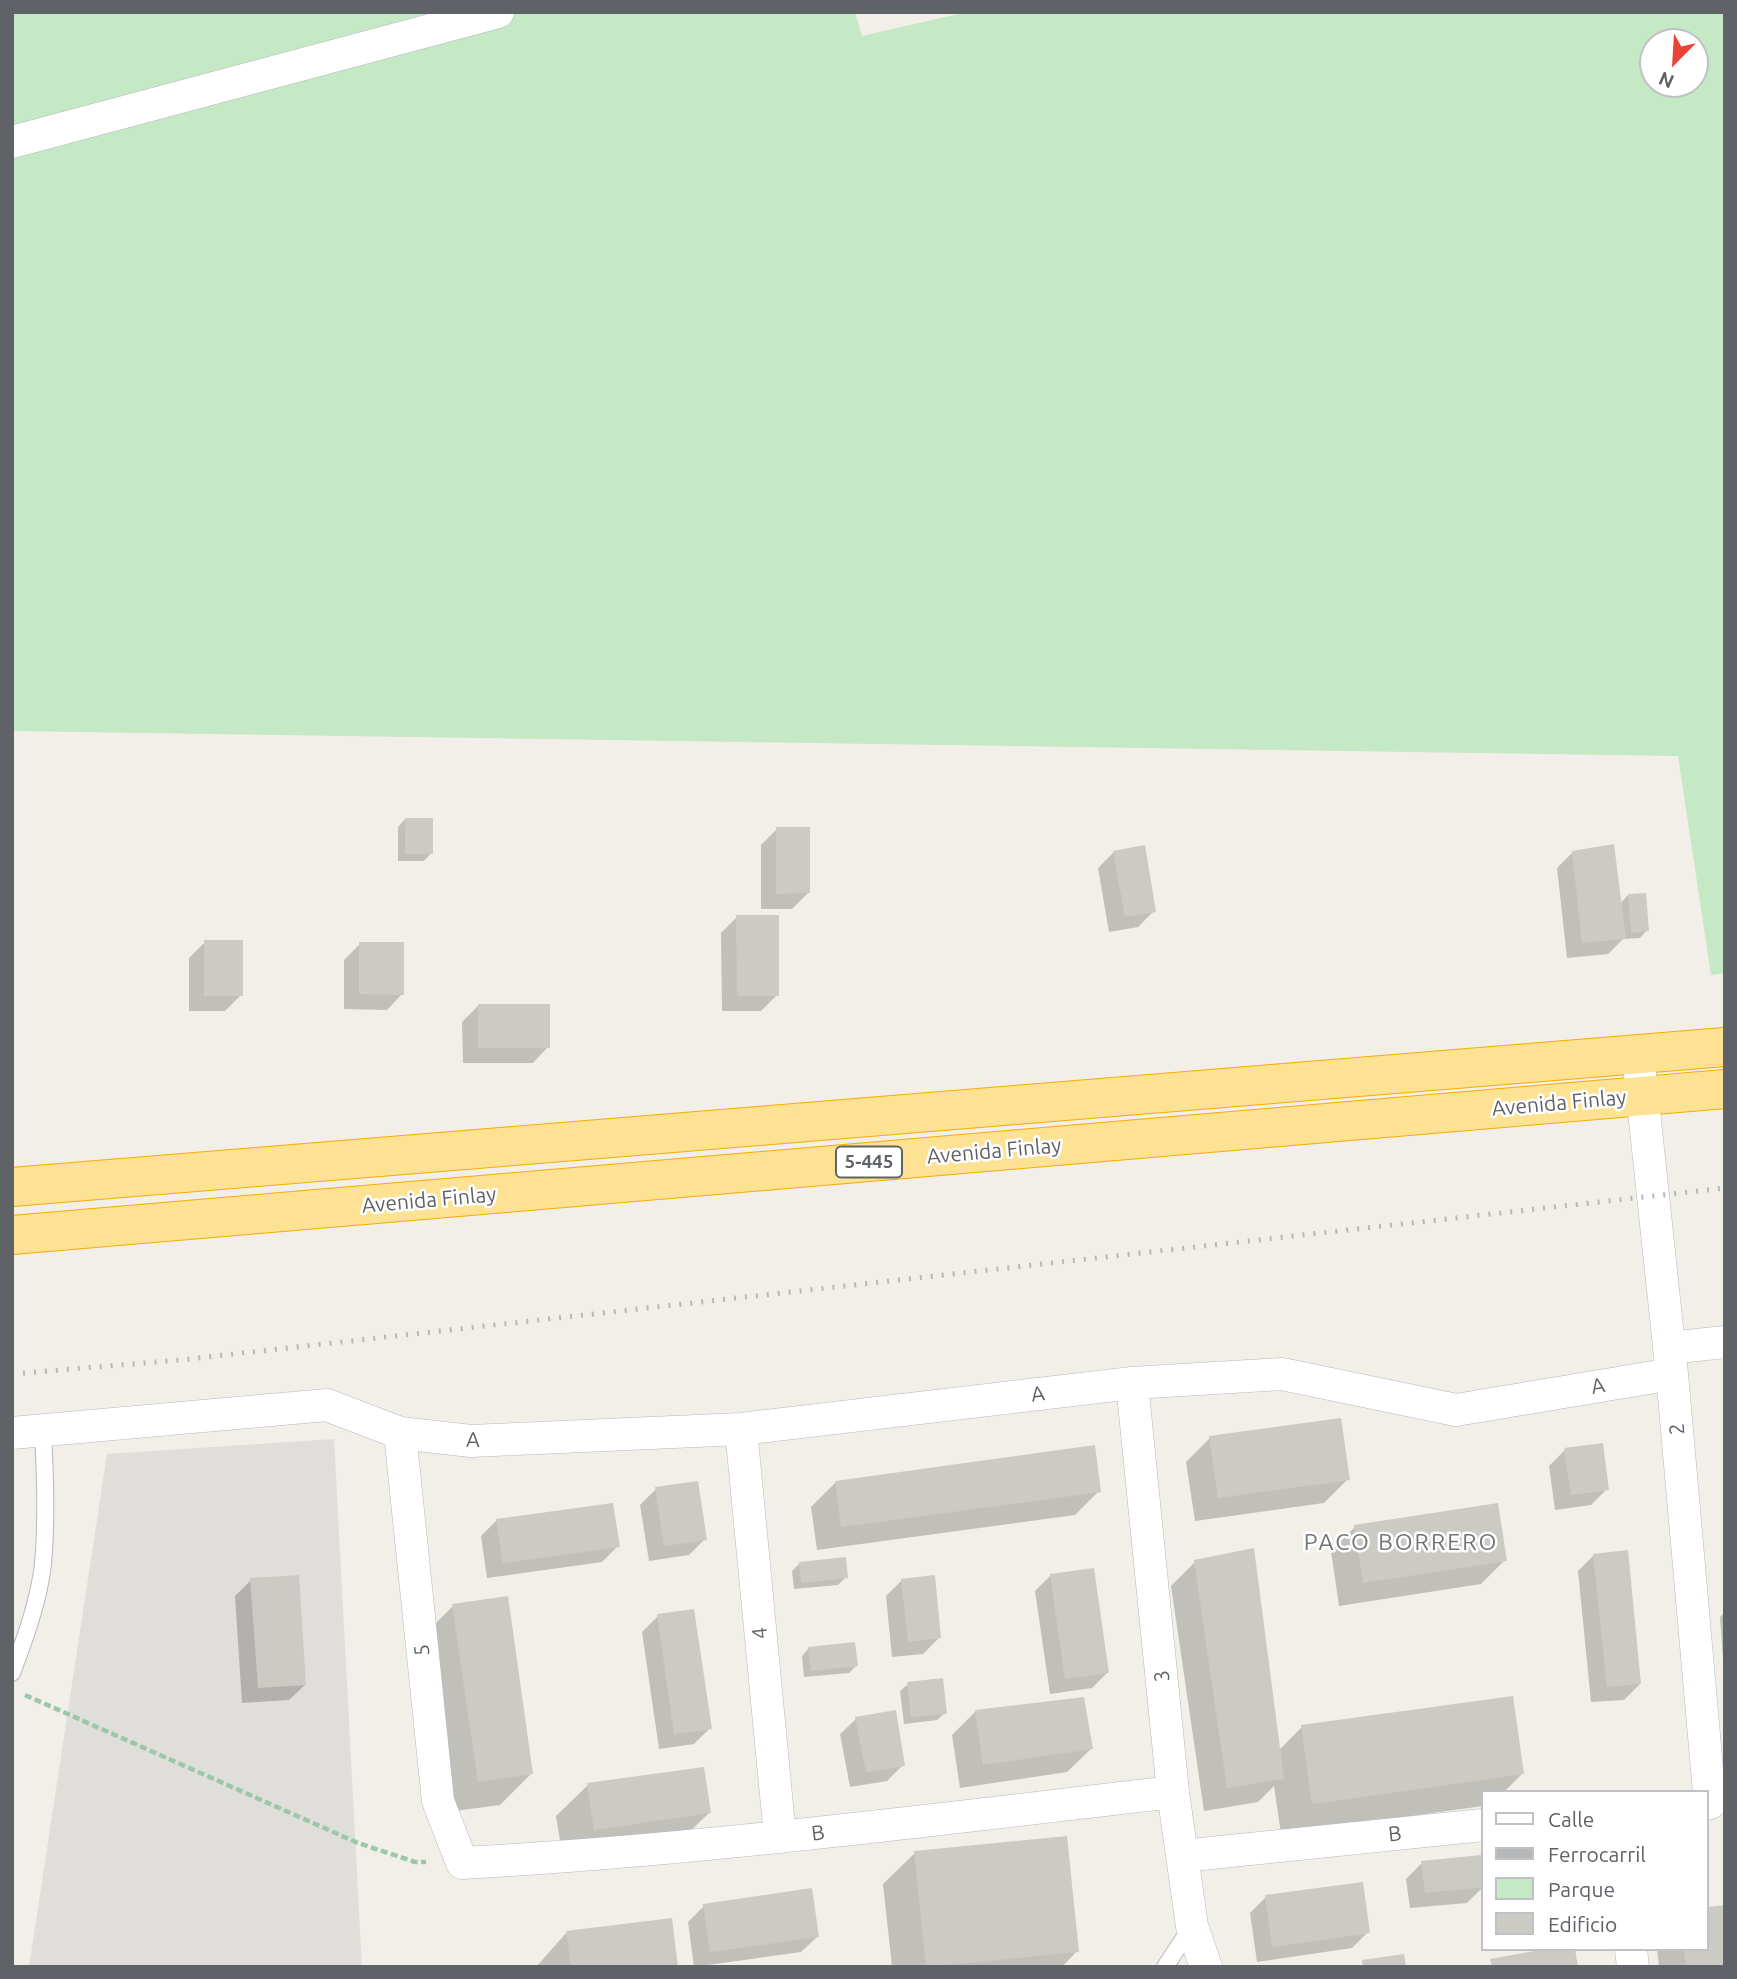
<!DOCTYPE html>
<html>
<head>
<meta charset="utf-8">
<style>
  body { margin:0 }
  #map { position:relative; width:1737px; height:1979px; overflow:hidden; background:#f1efe8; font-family:Ubuntu,sans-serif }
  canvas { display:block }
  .frame { position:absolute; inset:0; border:14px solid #5f6368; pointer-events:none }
  .legend { position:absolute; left:1481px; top:1790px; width:228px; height:161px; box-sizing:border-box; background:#fff; border:2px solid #bfc1c3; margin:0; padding:9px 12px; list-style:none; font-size:21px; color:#5f6368 }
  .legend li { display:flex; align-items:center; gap:14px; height:35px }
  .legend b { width:35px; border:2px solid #bfc1c3 }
  .north { position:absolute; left:1639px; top:28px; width:70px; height:70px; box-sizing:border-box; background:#fff; border:2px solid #bfc1c3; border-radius:50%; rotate:204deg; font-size:19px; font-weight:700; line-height:28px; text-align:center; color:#5f6368 }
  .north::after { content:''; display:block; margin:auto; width:24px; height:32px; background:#ea4335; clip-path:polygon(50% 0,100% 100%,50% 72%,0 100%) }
</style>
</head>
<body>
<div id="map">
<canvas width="1737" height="1979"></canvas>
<div class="frame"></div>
<ul class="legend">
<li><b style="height:9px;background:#fff"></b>Calle</li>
<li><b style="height:9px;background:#b6b7b8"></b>Ferrocarril</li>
<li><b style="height:19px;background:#c5e8c5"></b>Parque</li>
<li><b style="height:19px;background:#cccac5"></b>Edificio</li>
</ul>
<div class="north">N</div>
</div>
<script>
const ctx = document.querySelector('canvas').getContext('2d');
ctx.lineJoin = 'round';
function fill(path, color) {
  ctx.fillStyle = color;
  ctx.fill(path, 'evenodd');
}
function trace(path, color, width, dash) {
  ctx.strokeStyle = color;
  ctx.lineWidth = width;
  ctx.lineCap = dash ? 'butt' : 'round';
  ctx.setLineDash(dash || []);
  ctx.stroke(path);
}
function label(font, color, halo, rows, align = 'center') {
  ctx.font = font + ' Ubuntu,sans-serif';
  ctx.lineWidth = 5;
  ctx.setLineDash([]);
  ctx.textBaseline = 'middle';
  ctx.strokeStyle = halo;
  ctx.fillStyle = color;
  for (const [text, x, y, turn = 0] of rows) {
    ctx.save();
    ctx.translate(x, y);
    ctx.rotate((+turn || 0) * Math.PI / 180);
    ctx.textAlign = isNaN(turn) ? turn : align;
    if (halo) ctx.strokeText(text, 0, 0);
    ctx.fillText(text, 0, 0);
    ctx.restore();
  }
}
fill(new Path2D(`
  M334,1439L362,1967H29L107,1454Z`), '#e0deda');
fill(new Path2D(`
  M12,12H855L862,36L967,12H1725V973L1711,975L1678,756L12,731ZM1653,42H1695V84H1653Z`), '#c5e8c5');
fill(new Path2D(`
  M405,819L431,853L424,861H398V827Z
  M777,829L808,893L792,909H761V845Z
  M1114,852L1154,911L1138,927L1109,932L1098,868Z
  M1573,852L1620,904L1628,895L1647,930L1640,938L1623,939L1608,954L1567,958L1557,868Z
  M737,917L777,995L761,1011H722L721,933Z
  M205,942L241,995L225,1011H189V958Z
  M360,944L402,994L387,1010L344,1009V960Z
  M478,1006L548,1047L533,1063H463L462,1022Z
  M1210,1438L1348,1479L1324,1503L1195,1521L1186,1462Z
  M1565,1450L1607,1489L1591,1505L1555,1510L1549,1466Z
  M835,1483L1099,1491L1075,1515L817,1550L811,1507Z
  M656,1489L705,1539L689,1555L649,1561L640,1505Z
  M497,1520L618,1546L602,1562L487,1578L481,1536Z
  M1355,1527L1505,1560L1481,1584L1339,1606L1331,1551Z
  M1594,1555L1640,1684L1624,1700L1591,1702L1578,1571Z
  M1195,1562L1279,1750L1302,1727L1523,1773L1504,1792H1483V1806L1281,1834L1274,1786L1258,1802L1204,1811L1171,1586Z
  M799,1564L846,1577L838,1585L794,1589L792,1571Z
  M1051,1575L1108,1672L1092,1688L1050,1694L1035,1591Z
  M251,1580L305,1685L289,1700L242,1703L235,1596Z
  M902,1580L939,1638L923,1654L892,1657L886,1596Z
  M453,1606L532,1773L500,1805L447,1812L422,1637Z
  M1725,1612V1686L1720,1617Z
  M658,1616L710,1728L694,1744L659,1749L642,1632Z
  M809,1648L857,1665L849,1673L804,1677L802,1656Z
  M908,1684L945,1713L937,1720L904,1724L900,1691Z
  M976,1711L1091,1749L1067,1772L960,1788L952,1735Z
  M856,1719L903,1765L887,1781L850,1787L840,1734Z
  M588,1785L709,1813L677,1844L563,1860L556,1816Z
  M915,1853L1077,1951L1062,1967H892L883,1884Z
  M1480,1857L1483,1887L1467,1903L1410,1908L1406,1879L1422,1863Z
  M1266,1897L1368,1932L1352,1948L1257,1962L1250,1913Z
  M704,1906L817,1937L801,1952L694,1967L688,1922Z
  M567,1932L677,1967H536Z
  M1657,1949H1707L1725,1967H1659Z`), '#0003');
fill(new Path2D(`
  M405,818H433V854H405Z
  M776,827H810V893L776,894Z
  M1614,844L1626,939L1582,943L1572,851Z
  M1145,845L1156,912L1125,917L1113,851Z
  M1646,893L1649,931L1631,933L1628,894Z
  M736,915H779V996H737Z
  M204,940H243V996H204Z
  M359,942H404V995L359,994Z
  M478,1004H550V1048H478Z
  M1341,1418L1350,1480L1218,1498L1209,1436Z
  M1603,1443L1609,1490L1571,1495L1564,1448Z
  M1095,1445L1101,1492L841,1527L835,1481Z
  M698,1481L707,1540L664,1546L655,1487Z
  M613,1503L620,1547L503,1563L496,1519Z
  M1498,1503L1507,1561L1363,1583L1354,1525Z
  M1254,1548L1284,1779L1227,1788L1194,1560Z
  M1628,1550L1641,1684L1607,1687L1593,1554Z
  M846,1557L848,1578L801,1583L799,1562Z
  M1094,1568L1109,1673L1065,1679L1050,1574Z
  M299,1575L306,1685L258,1688L250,1578Z
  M935,1575L941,1638L908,1642L901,1579Z
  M508,1596L533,1774L478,1782L452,1604Z
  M694,1609L712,1729L674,1734L657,1614Z
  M855,1642L858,1666L811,1671L808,1647Z
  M943,1678L947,1714L911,1717L907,1682Z
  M1513,1696L1524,1774L1312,1804L1301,1725Z
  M1084,1697L1093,1749L983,1765L975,1710Z
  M896,1710L905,1766L866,1772L855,1717Z
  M704,1767L711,1813L594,1830L587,1783Z
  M1067,1836L1079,1952L926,1967L914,1851Z
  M1482,1855L1483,1887L1425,1893L1421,1861Z
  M1363,1882L1370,1933L1272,1947L1265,1895Z
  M812,1888L819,1937L710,1952L703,1904Z
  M1725,1905V1967H1686L1684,1949H1707V1907Z
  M672,1918L678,1967H571L566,1931Z
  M1545,1949H1575L1578,1967H1492L1490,1959Z
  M1404,1954L1406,1967H1363L1362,1960Z`), '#cccac5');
const lane = new Path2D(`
  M12,1673C25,1639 39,1600 43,1564C47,1520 45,1475 43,1430
  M1165,1967L1192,1926`);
const street = new Path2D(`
  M12,142L498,12
  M1638,1055L1672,1374L1710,1803
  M1669,1348L1725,1342
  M1132,1383L1173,1792L1192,1926L1206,1967
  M741,1429L780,1837
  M12,1433L327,1405L400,1433L471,1441L741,1429L1132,1383L1282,1374L1456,1410L1672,1374
  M400,1433L438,1801L462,1863C700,1850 937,1819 1173,1792
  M1182,1856L1483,1825
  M1631,1949L1633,1967`);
const highway = new Path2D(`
  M12,1187L1725,1047
  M12,1235L1725,1089`);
trace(lane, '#b5b8bc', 18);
trace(street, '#b5b8bc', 33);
trace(highway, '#f9ab00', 40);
trace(new Path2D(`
  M25,1695L358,1843L415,1862H426`), '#9cc7a9', 4.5, [7, 3.5]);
trace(lane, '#fff', 16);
trace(street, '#fff', 32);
trace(highway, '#fde293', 38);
trace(new Path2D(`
  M12,1374L180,1360L1725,1188`), '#b6b7b8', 5, [2, 9]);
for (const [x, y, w] of [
  [869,1162,66]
]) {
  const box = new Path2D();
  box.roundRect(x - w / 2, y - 15.5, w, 31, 5);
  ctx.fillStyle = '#fff';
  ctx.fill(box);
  trace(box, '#5f6368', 2);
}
label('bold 19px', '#5f6368', null, [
  ["5-445",869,1162]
]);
label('21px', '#5f6368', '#fff', [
  ["Avenida Finlay",1559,1103,-5],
  ["Avenida Finlay",994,1151,-5],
  ["Avenida Finlay",429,1200,-5],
  ["A",1598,1386,-10],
  ["A",1038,1394,-7],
  ["2",1677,1429,-95],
  ["A",473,1440,1],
  ["4",760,1633,-96],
  ["5",422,1650,-96],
  ["3",1162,1676,-96],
  ["B",818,1833,-7],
  ["B",1395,1834,-6]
]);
ctx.letterSpacing = '2px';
label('23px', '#70757a', '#fff', [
  ["PACO BORRERO",1401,1542]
]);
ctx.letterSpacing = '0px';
</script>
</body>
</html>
